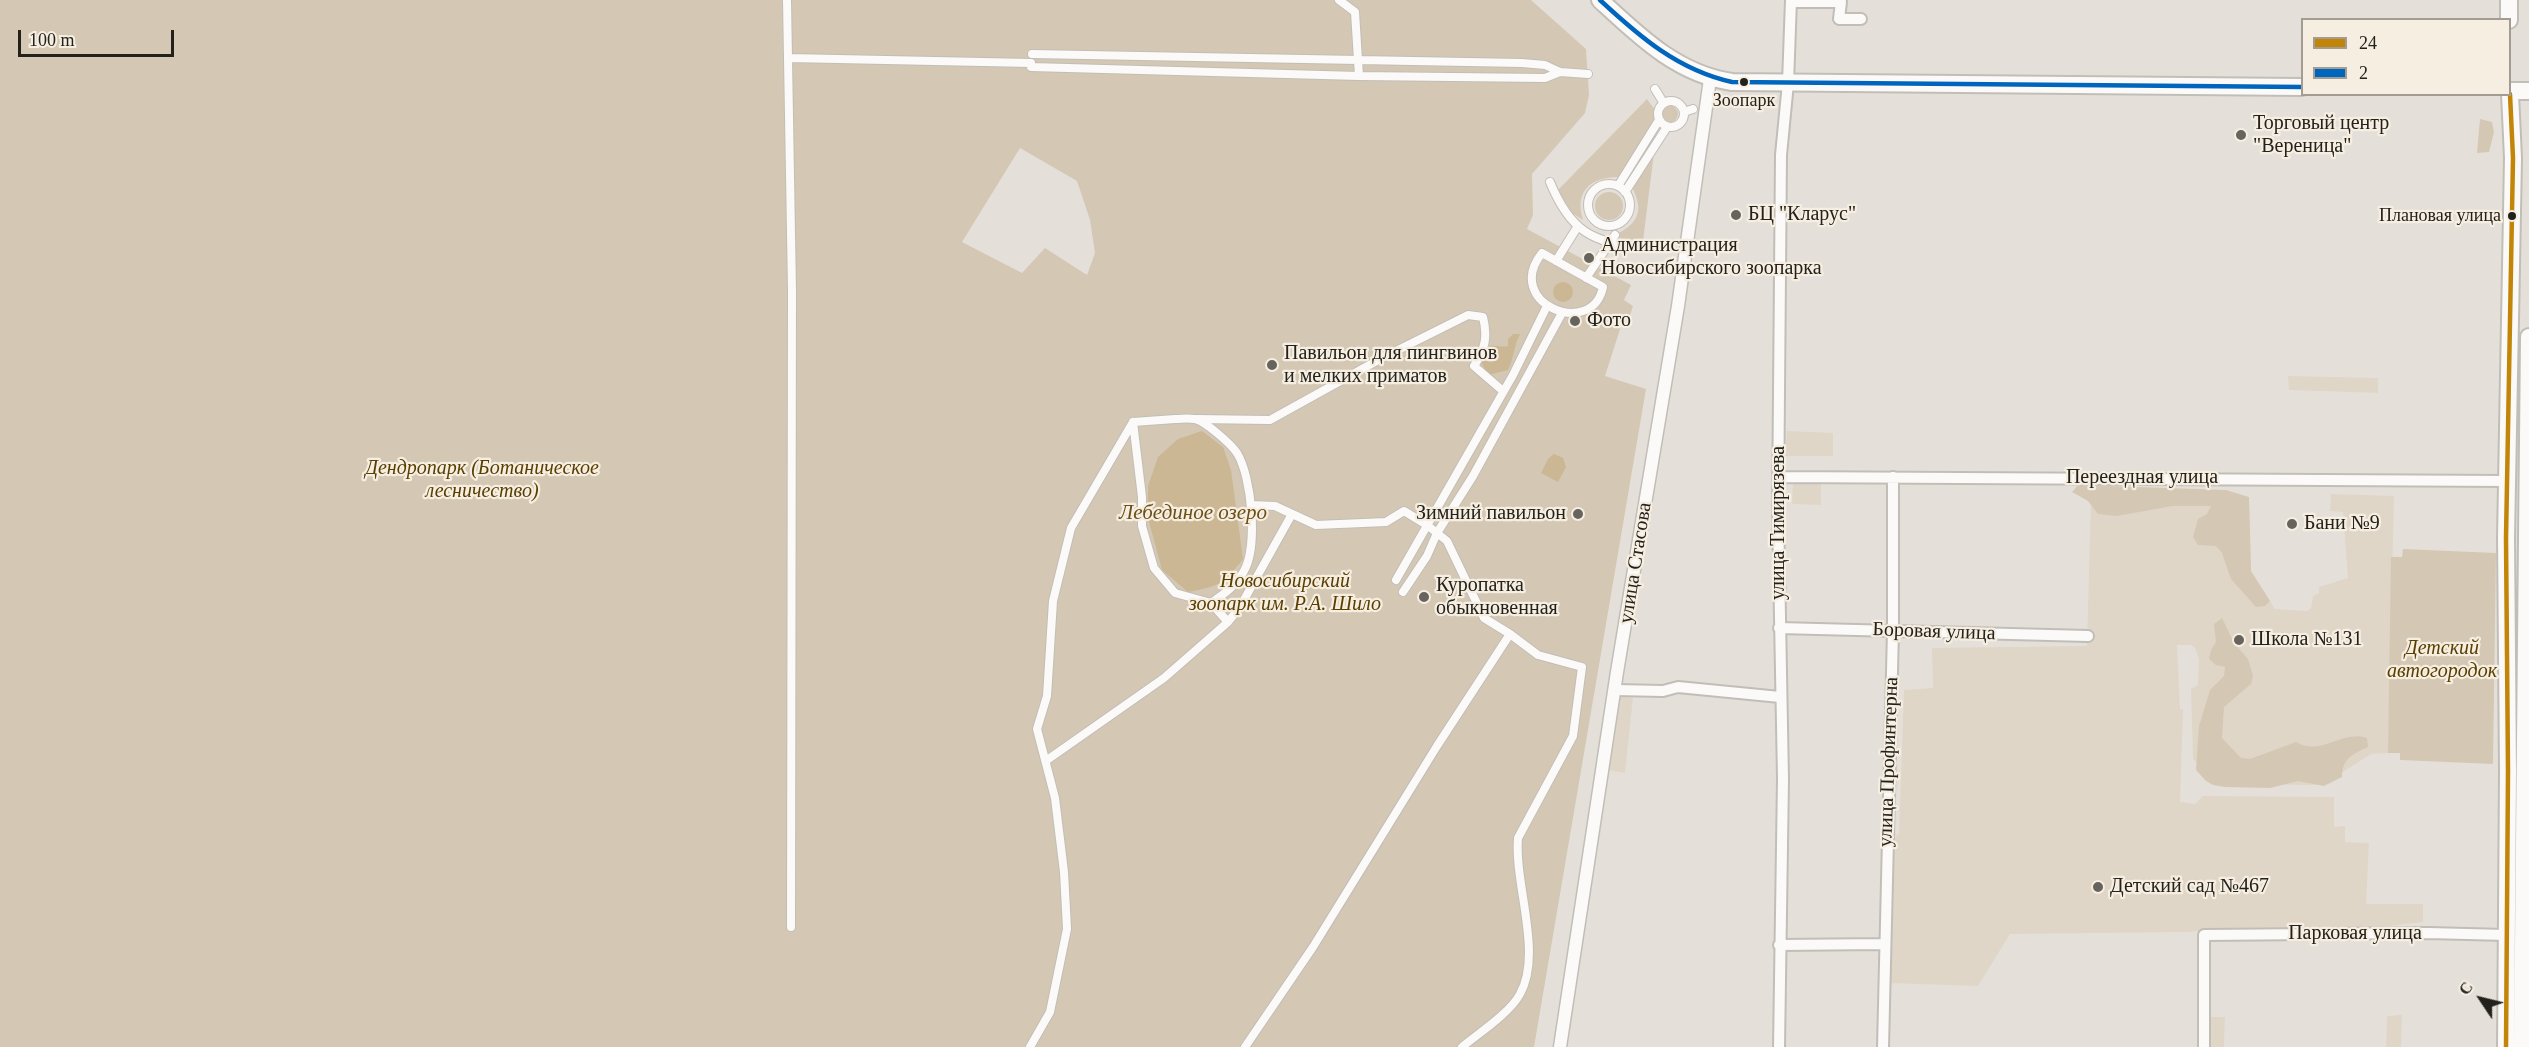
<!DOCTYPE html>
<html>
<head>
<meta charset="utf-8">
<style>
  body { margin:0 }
  #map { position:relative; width:2529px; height:1047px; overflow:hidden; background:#e4e0d9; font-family:Georgia,serif }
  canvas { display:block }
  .legend { position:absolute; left:2301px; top:18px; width:210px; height:78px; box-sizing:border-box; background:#f6eee1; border:2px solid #a29c92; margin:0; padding:8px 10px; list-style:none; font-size:18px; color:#23211c }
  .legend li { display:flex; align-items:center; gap:12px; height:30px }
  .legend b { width:30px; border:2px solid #a29c92 }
  .north { position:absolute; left:2451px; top:969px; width:60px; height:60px; -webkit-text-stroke:4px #f6eee1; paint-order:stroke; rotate:305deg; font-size:16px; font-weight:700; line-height:24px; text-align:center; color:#23211c }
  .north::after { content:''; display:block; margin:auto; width:21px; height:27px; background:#23211c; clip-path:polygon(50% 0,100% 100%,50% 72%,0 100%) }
  .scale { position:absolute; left:18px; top:30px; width:156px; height:27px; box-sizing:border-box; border:3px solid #23211c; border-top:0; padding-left:8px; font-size:18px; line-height:21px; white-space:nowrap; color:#23211c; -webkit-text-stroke:4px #f6eee1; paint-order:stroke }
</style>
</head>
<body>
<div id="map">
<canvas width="2529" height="1047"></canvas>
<ul class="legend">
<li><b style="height:8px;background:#c28507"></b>24</li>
<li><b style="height:8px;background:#0065bd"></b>2</li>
</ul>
<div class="north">С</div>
<div class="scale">100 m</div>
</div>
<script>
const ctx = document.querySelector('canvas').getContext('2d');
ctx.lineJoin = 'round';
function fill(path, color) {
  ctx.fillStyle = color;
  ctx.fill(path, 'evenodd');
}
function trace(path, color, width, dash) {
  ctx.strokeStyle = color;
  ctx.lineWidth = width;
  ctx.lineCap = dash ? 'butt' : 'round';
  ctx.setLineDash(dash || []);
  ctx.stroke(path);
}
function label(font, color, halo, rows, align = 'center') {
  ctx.font = font + ' Georgia,serif';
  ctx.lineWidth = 4.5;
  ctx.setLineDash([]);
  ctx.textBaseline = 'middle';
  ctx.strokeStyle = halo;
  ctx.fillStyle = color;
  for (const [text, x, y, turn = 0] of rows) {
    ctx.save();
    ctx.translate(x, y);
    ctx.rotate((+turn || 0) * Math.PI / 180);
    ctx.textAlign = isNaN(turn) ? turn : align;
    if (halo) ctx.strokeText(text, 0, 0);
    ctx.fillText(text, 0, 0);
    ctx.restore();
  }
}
fill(new Path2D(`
  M2288,376L2378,378V393L2289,390Z
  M1787,431L1833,433V456H1785Z
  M1793,481L1821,482V505L1792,504Z
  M2331,494L2394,496L2388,753L2371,754L2329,781L2315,785L2217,784L2193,759L2191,689L2198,685L2199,659L2195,648L2191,645H2177L2180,709H2183L2180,802L2195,804L2203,796L2334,797V827L2345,826V842L2369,843L2366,904H2423V922L2371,928L2220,929L2187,932L2010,934L1978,986L1889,983L1890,844L1899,833L1904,690L1933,688L1932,648L2087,646L2091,496L2249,497L2251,571L2275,609L2307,611L2311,608L2313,596L2319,593V587L2348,578L2343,512L2330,511Z
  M1618,696L1633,698L1625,773L1609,770Z
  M2402,1015L2401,1047H2386L2387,1016Z
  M2209,1017H2225L2224,1047H2209Z`), '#dfd6c8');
fill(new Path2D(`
  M0,0H1531L1586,49L1589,95L1585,113L1532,174L1533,215L1527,229L1631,285L1624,300L1633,306L1627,324L1622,323L1605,376L1646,389L1534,1047H0ZM1020,148L1077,181L1090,220L1095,253L1087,275L1045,248L1022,273L962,242Z
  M1647,99L1655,110L1653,123L1618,177C1591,177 1574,191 1583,220L1572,213L1558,190Z
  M1660 114a9 9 0 1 1 18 0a9 9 0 1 1-18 0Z
  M2480,119L2492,122L2494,132L2489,152L2477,153Z
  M1654,153L1643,241L1618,238L1615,235C1639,223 1644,211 1632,187Z
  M1595 206a14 14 0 1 1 28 0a14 14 0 1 1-28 0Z
  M2078,485L2226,490L2249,497L2251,571L2270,601L2265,606L2256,607L2231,579L2222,553L2216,546L2198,545L2193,537L2198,519L2207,514L2211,506H2172L2117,516L2098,514L2088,501L2072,492Z
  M2403,549L2496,553L2493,764L2400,760V753H2388L2391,557H2402Z
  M2222,618L2234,643L2248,659L2253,676L2251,684L2224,707L2222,738L2241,758L2250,759L2296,742C2320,757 2343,729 2367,738L2368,747C2353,754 2342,758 2342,777L2324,786L2298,781L2270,788L2225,787L2213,785L2206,781L2196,770L2199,726L2210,690L2224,676L2225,667L2216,665L2209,659L2211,650L2216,642L2214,624Z`), '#d4c8b4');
fill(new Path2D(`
  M1553 292a10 10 0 1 1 20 0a10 10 0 1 1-20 0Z
  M1513,334H1520C1514,345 1514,358 1508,370L1488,375L1481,362L1488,346C1495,344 1500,348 1508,346V339Z
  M1202,431L1223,447L1231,470L1243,559C1223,584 1220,586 1188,592L1162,570L1148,518V486L1158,457L1178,439Z
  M1554,454L1563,458L1566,467L1558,482L1541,473L1548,459Z`), '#cbb793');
const pedestrian = new Path2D(`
  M787,0L792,291L791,927
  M1339,0L1355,12L1359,76L1545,78L1560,72
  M1032,54L1522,63L1545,65L1560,72L1588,74
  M789,58L1031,63
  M1031,67L1359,76
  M1655,89L1663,102
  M1658 114a13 13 0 1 1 26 0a13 13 0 1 1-26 0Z
  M1684,112L1693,109
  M1550,182C1570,231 1592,243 1644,248
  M1588 205a21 21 0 1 1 42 0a21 21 0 1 1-42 0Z
  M1618,186L1659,120
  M1625,192L1667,127
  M1542,253L1603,287C1592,340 1502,303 1542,253Z
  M1556,261L1578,226
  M1586,278L1615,235
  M1175,419C1181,419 1188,418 1194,419C1204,420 1231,444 1237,453C1252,477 1258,547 1244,571C1236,586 1224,594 1211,603L1175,593L1154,568L1142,526V497L1133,422Z
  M1196,419L1270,420L1382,358L1468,315L1483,317C1488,337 1485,349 1474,366L1503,391
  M1396,580L1513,375L1547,306
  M1403,592L1427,556L1437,533L1473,476L1562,313
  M1211,603L1228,622
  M1047,760L1164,678L1228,622L1240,607L1292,514
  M1030,1047L1050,1012L1067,929L1064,872L1055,798L1037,729L1047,696L1053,601L1071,528L1133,422
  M1245,1047L1313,947L1437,746L1510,634L1484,618L1447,541L1427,525L1404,511L1386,522L1316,525L1275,506L1251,505
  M1462,1047C1479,1033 1510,1013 1520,994C1543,953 1514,884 1518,838L1573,736L1582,667L1538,655L1510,634`);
const minor = new Path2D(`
  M1791,2H1841L1839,19H1861
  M1778,477L2507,481
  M1779,628L2088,636
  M1615,690L1663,691L1678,687L1780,697
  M1779,945L1884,944
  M1779,1047L1783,779L1778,510L1781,155L1788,83L1791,0
  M1883,1047L1893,630V477
  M2204,1047V935L2428,933L2506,935`);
const tertiary = new Path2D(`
  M1560,1047L1617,672L1678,306L1710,79`);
const primary = new Path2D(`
  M1600,0C1639,36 1677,74 1732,82L2302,87
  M2509,20V0
  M2510,91H2529
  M2506,1047L2508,771L2506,538L2513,158L2510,94
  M2522,1047L2529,337`);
trace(pedestrian, '#c1beb8', 10);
trace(minor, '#c1beb8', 14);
trace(tertiary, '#c1beb8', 15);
trace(primary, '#c1beb8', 20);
trace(pedestrian, '#fbfaf9', 8);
trace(minor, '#fbfaf9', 10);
trace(tertiary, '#fbfaf9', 12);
trace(primary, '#fbfaf9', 16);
trace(new Path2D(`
  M2506,1047L2508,771L2506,538L2513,158L2510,94`), '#c28507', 4.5);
trace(new Path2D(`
  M1600,0C1640,37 1678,70 1732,82L2302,87`), '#0065bd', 4.5);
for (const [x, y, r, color] of [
  [1744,82,5,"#23211c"],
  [2241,135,6,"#67645e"],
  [1736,215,6,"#67645e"],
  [2512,216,5,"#23211c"],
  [1589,258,6,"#67645e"],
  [1575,321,6,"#67645e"],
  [1272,365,6,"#67645e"],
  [1578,514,6,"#67645e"],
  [2292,524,6,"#67645e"],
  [1424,597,6,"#67645e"],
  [2239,640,6,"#67645e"],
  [2098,887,6,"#67645e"]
]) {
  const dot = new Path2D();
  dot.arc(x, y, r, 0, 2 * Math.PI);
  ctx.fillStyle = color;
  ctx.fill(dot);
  trace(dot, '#f6eee1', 2);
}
label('18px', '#23211c', '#f6eee1', [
  ["Зоопарк",1744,101],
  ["Плановая улица",2501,216,"right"]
]);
label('20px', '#23211c', '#f6eee1', [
  ["Торговый центр",2253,124],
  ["\"Вереница\"",2253,147],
  ["БЦ \"Кларус\"",1748,215],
  ["Администрация",1601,246],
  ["Новосибирского зоопарка",1601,269],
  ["Фото",1587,321],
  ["Павильон для пингвинов",1284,354],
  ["и мелких приматов",1284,377],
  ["Зимний павильон",1566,514,"right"],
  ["Бани №9",2304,524],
  ["Куропатка",1436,586],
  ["обыкновенная",1436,609],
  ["Школа №131",2251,640],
  ["Детский сад №467",2110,887]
], 'left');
label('italic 20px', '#593e00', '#f6eee1', [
  ["Дендропарк (Ботаническое",482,469],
  ["лесничество)",482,492],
  ["Новосибирский",1285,582],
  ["зоопарк им. Р.А. Шило",1285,605],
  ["Детский",2442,649],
  ["автогородок",2442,672]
]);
label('20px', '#23211c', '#f6eee1', [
  ["Переездная улица",2142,478],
  ["улица Тимирязева",1779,523,-90],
  ["улица Стасова",1636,563,-81],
  ["Боровая улица",1934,632,2],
  ["улица Профинтерна",1889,762,-88],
  ["Парковая улица",2355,934]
]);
label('italic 21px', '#6b4f17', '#f6eee1', [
  ["Лебединое озеро",1193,513]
]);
</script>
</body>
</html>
